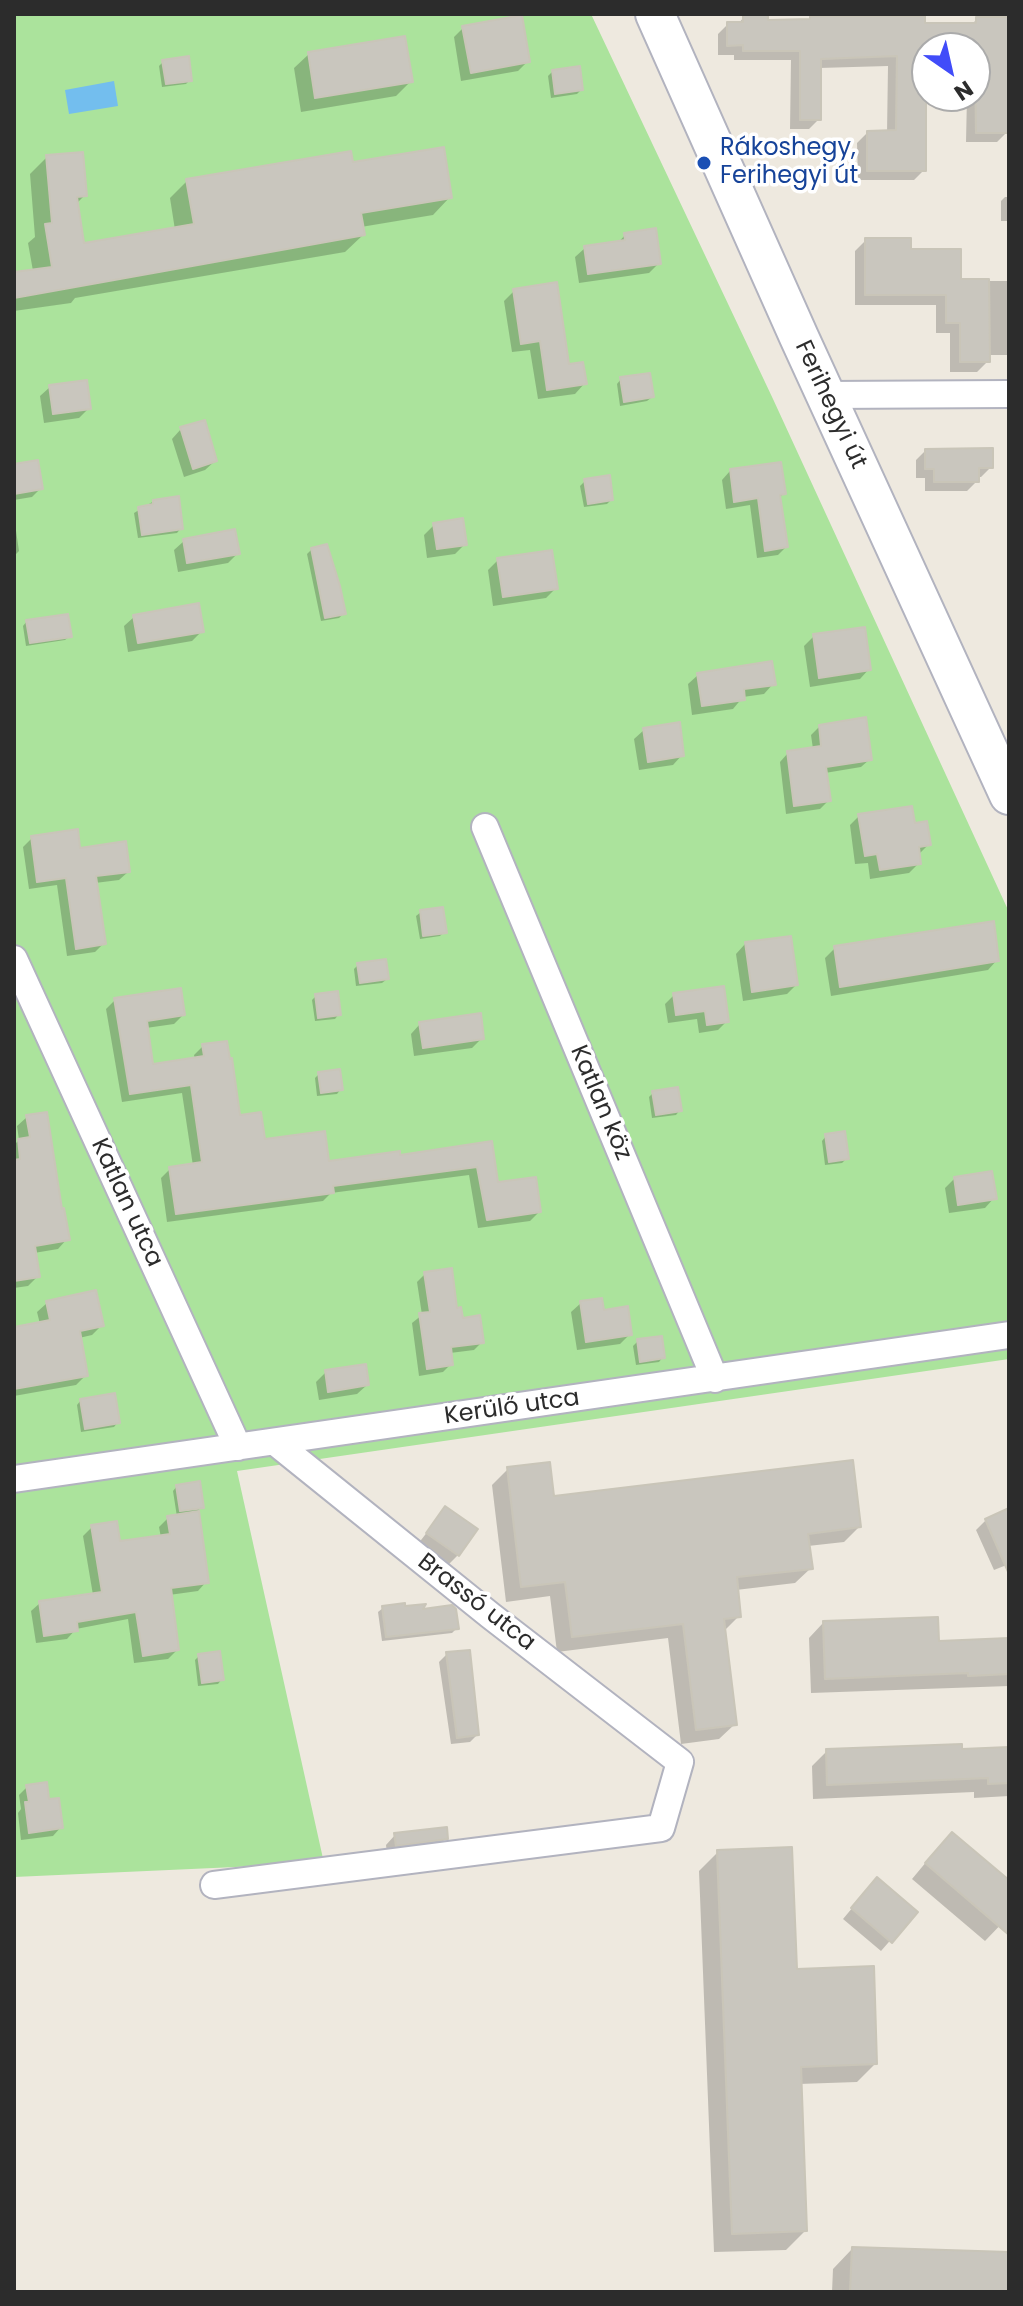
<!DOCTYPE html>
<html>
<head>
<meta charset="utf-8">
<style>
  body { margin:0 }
  #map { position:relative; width:1023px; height:2306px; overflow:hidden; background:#eee9df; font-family:Poppins,sans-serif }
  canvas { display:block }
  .frame { position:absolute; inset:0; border:16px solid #2c2c2c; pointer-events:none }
  .north { position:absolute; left:911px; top:32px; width:80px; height:80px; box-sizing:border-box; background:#fff; border:2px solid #ababab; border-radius:50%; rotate:146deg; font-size:22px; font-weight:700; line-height:32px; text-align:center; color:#2c2c2c }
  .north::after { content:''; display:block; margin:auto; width:28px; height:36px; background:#414cf9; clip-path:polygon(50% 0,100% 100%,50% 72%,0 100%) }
</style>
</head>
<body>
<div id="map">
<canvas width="1023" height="2306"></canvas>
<div class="frame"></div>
<div class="north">N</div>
</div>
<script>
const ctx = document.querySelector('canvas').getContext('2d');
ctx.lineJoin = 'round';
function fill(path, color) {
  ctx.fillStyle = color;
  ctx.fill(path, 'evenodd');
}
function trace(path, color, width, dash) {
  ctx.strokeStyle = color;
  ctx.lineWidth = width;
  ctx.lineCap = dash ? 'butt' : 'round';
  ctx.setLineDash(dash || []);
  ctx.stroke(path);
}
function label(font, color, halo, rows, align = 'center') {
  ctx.font = font + ' Poppins,sans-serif';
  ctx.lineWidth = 7;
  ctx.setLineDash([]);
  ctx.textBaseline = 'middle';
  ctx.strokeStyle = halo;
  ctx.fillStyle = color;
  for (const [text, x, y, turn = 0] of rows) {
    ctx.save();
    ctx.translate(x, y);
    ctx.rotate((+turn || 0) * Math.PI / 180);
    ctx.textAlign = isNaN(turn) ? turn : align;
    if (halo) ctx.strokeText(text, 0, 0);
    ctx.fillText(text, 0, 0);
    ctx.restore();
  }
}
fill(new Path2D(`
  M14,14H591L773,399L1009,912V1359L237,1471L324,1863L14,1877Z`), '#abe39c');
fill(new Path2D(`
  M114,81L118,106L69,114L65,90Z`), '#73beee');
fill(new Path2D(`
  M744,17L766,22L971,25L977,19L1009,18L1007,132L997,142H966L967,96H975V48H927V66L923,68L924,170L914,180H858L857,143L867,133H887L888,66L819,68V119L809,129H790L791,60H734V55H718V34L728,24H738Z
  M463,28L528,61L518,71L461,81L454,37Z
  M309,54L411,81L396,96L301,112L294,68Z
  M163,62L190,80L186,84L162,87L159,66Z
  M552,72L581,90L577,94L551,98L548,76Z
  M47,157L85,195L76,204L82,245L175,230L170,198L187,181L351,164L450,197L433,215L361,227L363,235L345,252L75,298L71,303L14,311V274L33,271L28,243L35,237L30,174Z
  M1005,197H1009V221H1001V201Z
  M625,235L659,263L649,273L579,283L575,257L585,248L618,243Z
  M866,240L909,251L959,281H1009V355H988V361L977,372H950V333H936V305H855V251Z
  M514,291L567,366L584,384L575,394L538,399L530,350L512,352L504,301Z
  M621,379L652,397L647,401L620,406L617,384Z
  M50,387L89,408L79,418L44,423L40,396Z
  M181,429L215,461L205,470L184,477L172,439Z
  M925,451L991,467L981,477H977V481L967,491H925V478H916V460Z
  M14,466L40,489L32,497L14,500Z
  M730,471L784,493L779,498L786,547L778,555L757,558L750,505L726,509L722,480Z
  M585,481L611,500L607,504L584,507L580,486Z
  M154,501L181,528L177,533L138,538L134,513Z
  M14,517L19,551L14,556Z
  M434,525L465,544L455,554L427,558L424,535Z
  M184,541L238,553L228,563L178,572L174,550Z
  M312,549L344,613L339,618L321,621L307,554Z
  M498,560L556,588L546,598L493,606L488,570Z
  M134,617L202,631L192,641L128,652L124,626Z
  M27,621L70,636L65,640L26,646L23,626Z
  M814,636L869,669L860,679L810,687L804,646Z
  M698,675L773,684L764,694L743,697L733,709L692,715L688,684Z
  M820,726L870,759L861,767L825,773L829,800L820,809L786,814L780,762L788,753L813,749L811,735Z
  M644,730L682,755L673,765L639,770L634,739Z
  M859,816L913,825L928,845L918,855L919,863L909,873L870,879L868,863L855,864L850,825Z
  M32,838L78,850L128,872L119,880L95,883L104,943L95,952L67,956L57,885L29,889L23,847Z
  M421,912L444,932L440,936L420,939L416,916Z
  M745,944L796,985L787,994L743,1001L736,954Z
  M835,948L997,960L988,970L831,996L825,958Z
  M358,965L387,979L382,983L356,986L354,969Z
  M674,995L727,1021L718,1030L699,1033L697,1019L668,1023L665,1004Z
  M316,996L339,1014L335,1019L315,1021L312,1000Z
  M115,1000L183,1015L174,1024L146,1028L152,1066L195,1060L194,1055L203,1046L239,1117L263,1141L327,1163L399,1157L490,1143L496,1185L539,1212L530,1221L478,1228L469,1175L331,1193L323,1201L167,1222L161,1178L170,1169L193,1166L182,1093L122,1102L106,1009Z
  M420,1024L482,1038L472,1048L414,1056L411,1034Z
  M319,1074L341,1089L337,1094L317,1096L315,1078Z
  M653,1093L680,1110L676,1115L652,1118L649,1097Z
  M27,1117L67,1239L58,1249L34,1253L37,1277L28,1286L14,1288V1145L19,1140L17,1126Z
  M826,1136L847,1158L842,1163L825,1165L822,1141Z
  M955,1178L994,1198L985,1208L949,1213L945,1188Z
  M425,1274L456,1310L461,1321L482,1342L474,1350L450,1353L451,1364L443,1372L419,1376L412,1323L422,1315L417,1282Z
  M47,1303L102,1325L92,1335L79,1338L86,1375L76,1385L14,1396V1329L40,1324L37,1312Z
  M581,1303L602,1312L630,1334L620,1344L577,1350L571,1312Z
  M638,1341L663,1357L659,1362L636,1365L633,1346Z
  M326,1372L367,1385L357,1394L319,1400L316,1382Z
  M81,1400L118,1422L114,1427L81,1432L77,1405Z
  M508,1469L552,1498L859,1527L844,1542L808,1546L811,1568L795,1583L736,1590L739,1616L724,1631L735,1724L719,1739L681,1744L668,1638L557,1652L550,1596L506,1602L492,1485Z
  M177,1486L201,1507L197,1512L206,1582L198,1591L169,1595L177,1650L168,1659L134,1663L128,1619L76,1629L67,1639L36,1643L31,1611L40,1603L93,1595L83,1536L92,1527L119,1544L161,1538L159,1527L168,1518L177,1517L173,1491Z
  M445,1509L458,1555L448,1565L418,1544Z
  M1009,1510V1564L994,1570L976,1530L986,1520Z
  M383,1608L419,1612L457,1628L452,1633L382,1641L378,1612Z
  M823,1623L937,1643L1009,1640V1686L811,1693L809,1638Z
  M447,1654L477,1735L470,1742L451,1744L439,1662Z
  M199,1656L222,1679L218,1684L198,1686L195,1660Z
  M1009,1749V1796L974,1798V1792L813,1799L812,1766L827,1751Z
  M27,1787L48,1801L61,1827L53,1836L21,1840L18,1813L21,1809L19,1795Z
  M395,1835L446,1838L436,1848L387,1854L386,1845Z
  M937,1849L1009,1883V1916L985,1941L912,1879Z
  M718,1852L795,1971L875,2064L857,2082L799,2084L805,2231L786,2250L714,2252L699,1871Z
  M868,1889L915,1912L881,1951L843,1919Z
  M852,2249L1009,2254V2292H832L833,2269Z`), '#0003');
const building = new Path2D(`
  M522,15L530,62L471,73L462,26Z
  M743,15H768V20L810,19V16H925V23H976V17H1009V133H976L975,48H926V171H867V131L896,130L897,56L821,59V120H800V51H743V45L727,46V22H743Z
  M405,36L413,82L315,98L308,52Z
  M189,56L192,81L166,84L162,60Z
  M580,66L583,90L555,94L552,70Z
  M444,147L452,198L361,213L365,235L14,298V272L52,267L45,224L52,223L46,155L83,152L87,196L77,197L84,243L194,224L186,179L351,151L353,162Z
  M656,228L661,264L588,274L584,246L625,240L624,233Z
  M865,238H911V249H961V279H989L990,362H960V323H946V295H865Z
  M557,282L569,364L583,362L587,384L547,390L540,341L521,344L513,289Z
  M650,373L654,397L624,402L620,377Z
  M87,380L91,409L53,414L49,385Z
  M205,420L217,461L193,469L180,427Z
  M993,448V468H979V482H934V469H925V449Z
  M38,460L43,489L14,494V464Z
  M781,462L786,494L780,495L788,547L765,551L758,498L734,502L730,469Z
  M610,475L613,500L588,504L584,479Z
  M179,496L183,529L142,535L138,507L153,504V500Z
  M463,518L467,545L437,549L433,523Z
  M235,529L240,554L187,563L183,539Z
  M327,544L340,586L346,614L325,618L311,548Z
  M552,550L558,589L503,597L497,558Z
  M199,603L204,632L138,643L133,615Z
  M68,614L72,637L30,643L26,620Z
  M865,627L871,670L819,678L813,634Z
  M772,661L776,685L744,689L745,700L702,706L697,673Z
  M866,717L872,760L826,767L831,801L794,806L787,751L821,746L819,725Z
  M680,722L684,756L648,762L643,728Z
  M912,806L915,823L927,821L931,845L919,847L921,864L880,870L877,854L865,856L858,814Z
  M78,829L80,848L126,841L130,872L96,876L106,944L76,949L66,878L37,882L31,836Z
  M443,907L447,933L423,936L420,910Z
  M994,921L999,961L840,987L834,946Z
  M791,936L798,985L752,992L745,942Z
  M386,959L389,979L360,983L357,963Z
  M724,986L729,1022L707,1025L705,1011L676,1015L673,993Z
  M181,988L185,1015L147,1021L153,1064L204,1056L202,1044L227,1041L230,1059L232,1058L240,1115L261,1112L265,1139L325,1131L329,1161L400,1151V1155L492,1141L498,1182L536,1177L541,1212L487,1220L477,1167L333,1186L334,1193L176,1214L169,1167L202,1162L191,1085L130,1094L114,998Z
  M338,991L341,1015L318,1018L315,994Z
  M481,1013L484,1039L423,1048L419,1022Z
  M340,1069L343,1090L321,1093L318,1072Z
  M678,1087L682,1111L656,1115L652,1091Z
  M47,1112L62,1209L64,1208L70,1240L35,1246L40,1277L14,1281V1160L20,1159L18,1139L30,1137L26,1115Z
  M845,1131L849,1159L829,1162L825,1134Z
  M992,1171L997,1199L958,1205L954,1177Z
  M452,1268L457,1308L461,1307L463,1318L480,1315L484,1343L451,1347L453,1365L427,1369L419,1313L430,1312L424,1272Z
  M96,1290L104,1326L80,1331L88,1376L14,1389V1327L50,1320L46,1301Z
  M602,1298L604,1310L628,1306L632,1335L586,1342L580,1301Z
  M662,1336L665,1358L640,1362L637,1339Z
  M366,1364L369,1385L328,1392L325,1370Z
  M115,1393L120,1423L85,1429L80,1399Z
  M853,1460L861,1527L808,1534L813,1569L737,1577L741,1617L724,1619L737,1725L696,1730L683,1624L572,1637L565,1582L521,1587L507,1467L550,1462L554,1496Z
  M200,1481L204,1508L180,1511L176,1485Z
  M445,1506L478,1529L459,1556L426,1533Z
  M1009,1508V1574L985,1519Z
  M199,1511L209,1583L171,1588L179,1650L143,1656L136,1612L77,1622L78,1631L44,1636L39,1601L102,1592L91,1525L117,1521L120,1541L170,1534L167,1516Z
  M405,1603V1606L426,1604L423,1609L452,1605L456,1609L459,1629L386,1637L382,1606Z
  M938,1617L939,1641L1009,1638V1674L968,1676V1673L825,1679L823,1621Z
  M470,1650L479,1735L457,1738L446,1652Z
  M220,1651L224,1680L202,1683L198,1654Z
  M962,1744V1749L1009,1747V1783L988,1784V1778L827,1785L826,1749Z
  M47,1782L49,1799L59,1798L63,1828L29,1833L25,1802H29L26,1785Z
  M447,1827L448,1839L396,1846L394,1833Z
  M952,1832L1009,1880V1935L925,1863Z
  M792,1847L797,1969L874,1966L877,2064L801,2067L807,2231L732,2234L717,1850Z
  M877,1877L918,1912L892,1943L851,1908Z
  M852,2247L1009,2252V2292H850Z`);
fill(building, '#c9c6be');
trace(building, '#c9c5b8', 2);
const minor = new Path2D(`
  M826,395L1009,394
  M485,827L715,1379
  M14,959L238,1447
  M14,1479L1009,1335
  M214,1885L661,1828L680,1762L491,1616L275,1442`);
const secondary = new Path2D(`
  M655,14L799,337L1009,795`);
trace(minor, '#b2b3bf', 30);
trace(secondary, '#b2b3bf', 42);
trace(minor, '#fff', 26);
trace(secondary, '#fff', 38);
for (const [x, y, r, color] of [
  [704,163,8,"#1a4fb4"]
]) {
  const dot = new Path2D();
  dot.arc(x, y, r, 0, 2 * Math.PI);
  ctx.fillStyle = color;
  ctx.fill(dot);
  trace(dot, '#fff', 3);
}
label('24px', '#164399', '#fff', [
  ["Rákoshegy,",720,149],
  ["Ferihegyi út",720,177]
], 'left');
label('24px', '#2c2c2c', '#fff', [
  ["Ferihegyi út",830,405,65],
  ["Katlan köz",600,1103,67],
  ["Katlan utca",126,1203,65],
  ["Kerülő utca",512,1408,-8],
  ["Brassó utca",476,1603,38]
]);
</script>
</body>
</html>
